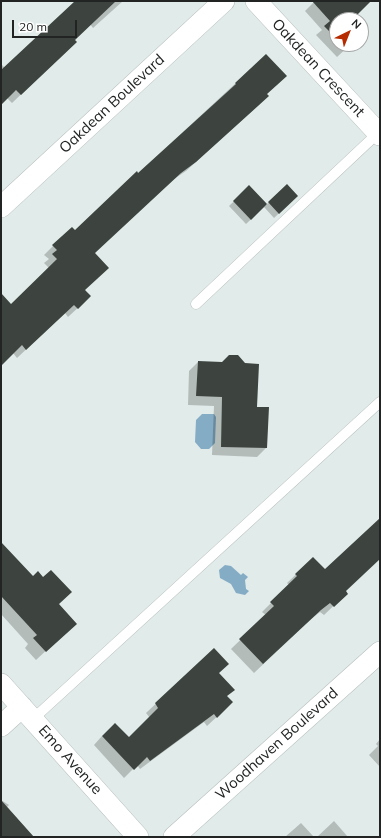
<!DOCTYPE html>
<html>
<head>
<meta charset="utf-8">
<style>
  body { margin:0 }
  #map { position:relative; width:381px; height:838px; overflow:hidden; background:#e1ebe9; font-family:Mulish,sans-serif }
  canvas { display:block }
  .frame { position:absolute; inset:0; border:2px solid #212423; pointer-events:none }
  .north { position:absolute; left:329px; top:12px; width:40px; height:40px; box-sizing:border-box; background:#fff; border:1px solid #a6a7a7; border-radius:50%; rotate:43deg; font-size:11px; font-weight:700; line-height:16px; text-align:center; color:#212423 }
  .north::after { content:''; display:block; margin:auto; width:14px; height:18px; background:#b62c00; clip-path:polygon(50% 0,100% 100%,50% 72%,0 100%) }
  .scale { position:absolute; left:12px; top:20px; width:65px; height:18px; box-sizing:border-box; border:2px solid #212423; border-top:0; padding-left:5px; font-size:12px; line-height:14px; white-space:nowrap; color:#212423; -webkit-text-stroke:3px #fff; paint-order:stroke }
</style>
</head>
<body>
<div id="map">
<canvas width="381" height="838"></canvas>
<div class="frame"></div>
<div class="north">N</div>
<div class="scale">20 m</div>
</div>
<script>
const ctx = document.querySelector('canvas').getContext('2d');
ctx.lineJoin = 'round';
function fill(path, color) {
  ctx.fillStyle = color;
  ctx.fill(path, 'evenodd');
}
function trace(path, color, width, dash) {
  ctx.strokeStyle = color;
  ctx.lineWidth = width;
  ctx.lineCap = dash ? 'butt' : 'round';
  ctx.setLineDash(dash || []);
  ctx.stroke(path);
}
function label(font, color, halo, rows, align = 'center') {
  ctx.font = font + ' Mulish,sans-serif';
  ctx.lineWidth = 4;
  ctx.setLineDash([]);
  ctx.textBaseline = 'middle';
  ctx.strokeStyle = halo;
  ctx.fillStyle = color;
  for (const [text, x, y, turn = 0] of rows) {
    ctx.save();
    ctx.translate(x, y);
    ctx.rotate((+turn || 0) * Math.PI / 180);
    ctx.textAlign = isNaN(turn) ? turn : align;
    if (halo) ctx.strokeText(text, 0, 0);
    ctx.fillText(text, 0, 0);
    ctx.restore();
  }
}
fill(new Path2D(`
  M202,414H214L216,417L215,443L209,449H201L195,442L196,420Z
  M225,565L231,566L241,575L243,573L248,577L245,580L246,589L249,591L245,595L236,593L231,584L220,578L219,570Z`), '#84acc5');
fill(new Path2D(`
  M76,1H123L93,28L90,24L73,40L68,50L12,103L7,98L1,104V64L5,68Z
  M315,1H371L354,17L356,20H337V44H351L337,57L316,35L322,30L305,11Z
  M361,25L366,30L361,35Z
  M266,55V95L259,105L186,171L171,181L94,253L81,305L68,317L65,313L17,358L13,353L1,365V295L11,305L49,268L44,263L49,259L44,255L53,246L75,232Z
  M287,185L297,196L274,218L264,207L246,224L229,206L249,187L266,205Z
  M198,362L245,364L256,407L268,408L266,448L257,457L212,455L214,406L188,405L189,371Z
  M380,519V557L345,591L347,593L324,615L320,612L311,619L254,673L231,649L266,615L262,612L289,585L287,583L313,558L325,571Z
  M1,543L58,605L66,632L36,660L25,648L28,644L1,614Z
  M214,649L218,673L226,697L223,711L207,726L204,722L140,769L137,765L124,778L94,745L102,736L129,739L150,718L146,713Z
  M380,739V767L369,755L378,746L376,744Z
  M1,800L9,805L6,808L33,837H1Z
  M334,821L348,837H317Z
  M301,823L314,837H285Z`), '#0003');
fill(new Path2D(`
  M75,1H116L75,40L77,42L21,95L16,90L1,105V70Z
  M312,1H371L355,17L358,20H337V39L324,26L330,21Z
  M266,54L287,76L267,94L269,96L196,162L181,173L95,253L109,268L85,290L91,296L78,309L74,305L26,350L22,345L1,366V293L11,304L57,259L52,254L57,250L52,245L72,227L75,230L137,171L138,173L236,84L235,83Z
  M287,184L298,196L279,214L268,202Z
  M249,185L267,204L251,220L233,201Z
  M229,355H238L245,363L259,364L257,407H269L267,448L221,447L222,397L196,396L198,361L222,362Z
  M380,518V559L346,591L348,594L334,607L330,603L321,610L263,664L239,639L274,606L270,602L297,576L295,574L313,557L325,569Z
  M1,542L33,576L38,571L43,577L51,570L72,592L59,604L77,624L46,652L33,638L37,635L1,596Z
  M214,648L229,664L219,673L235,690L227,696L233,702L217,718L214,714L150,761L147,757L134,770L102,736L115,723L129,737L158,708L155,703Z
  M1,800L34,837H1Z`), '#3d433e');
const service = new Path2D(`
  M196,304L378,133
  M33,719L380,402`);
const minor = new Path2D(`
  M256,1L380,135
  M1,207L224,1
  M1,684L138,837
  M1,726L22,707
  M174,837L380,652`);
trace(service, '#b6bfbd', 11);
trace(minor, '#b6bfbd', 22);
trace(service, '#fff', 10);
trace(minor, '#fff', 21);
label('15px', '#212423', '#fff', [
  ["Oakdean Crescent",318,68,47],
  ["Oakdean Boulevard",112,104,-43],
  ["Woodhaven Boulevard",277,744,-42],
  ["Emo Avenue",70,760,48]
]);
</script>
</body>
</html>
